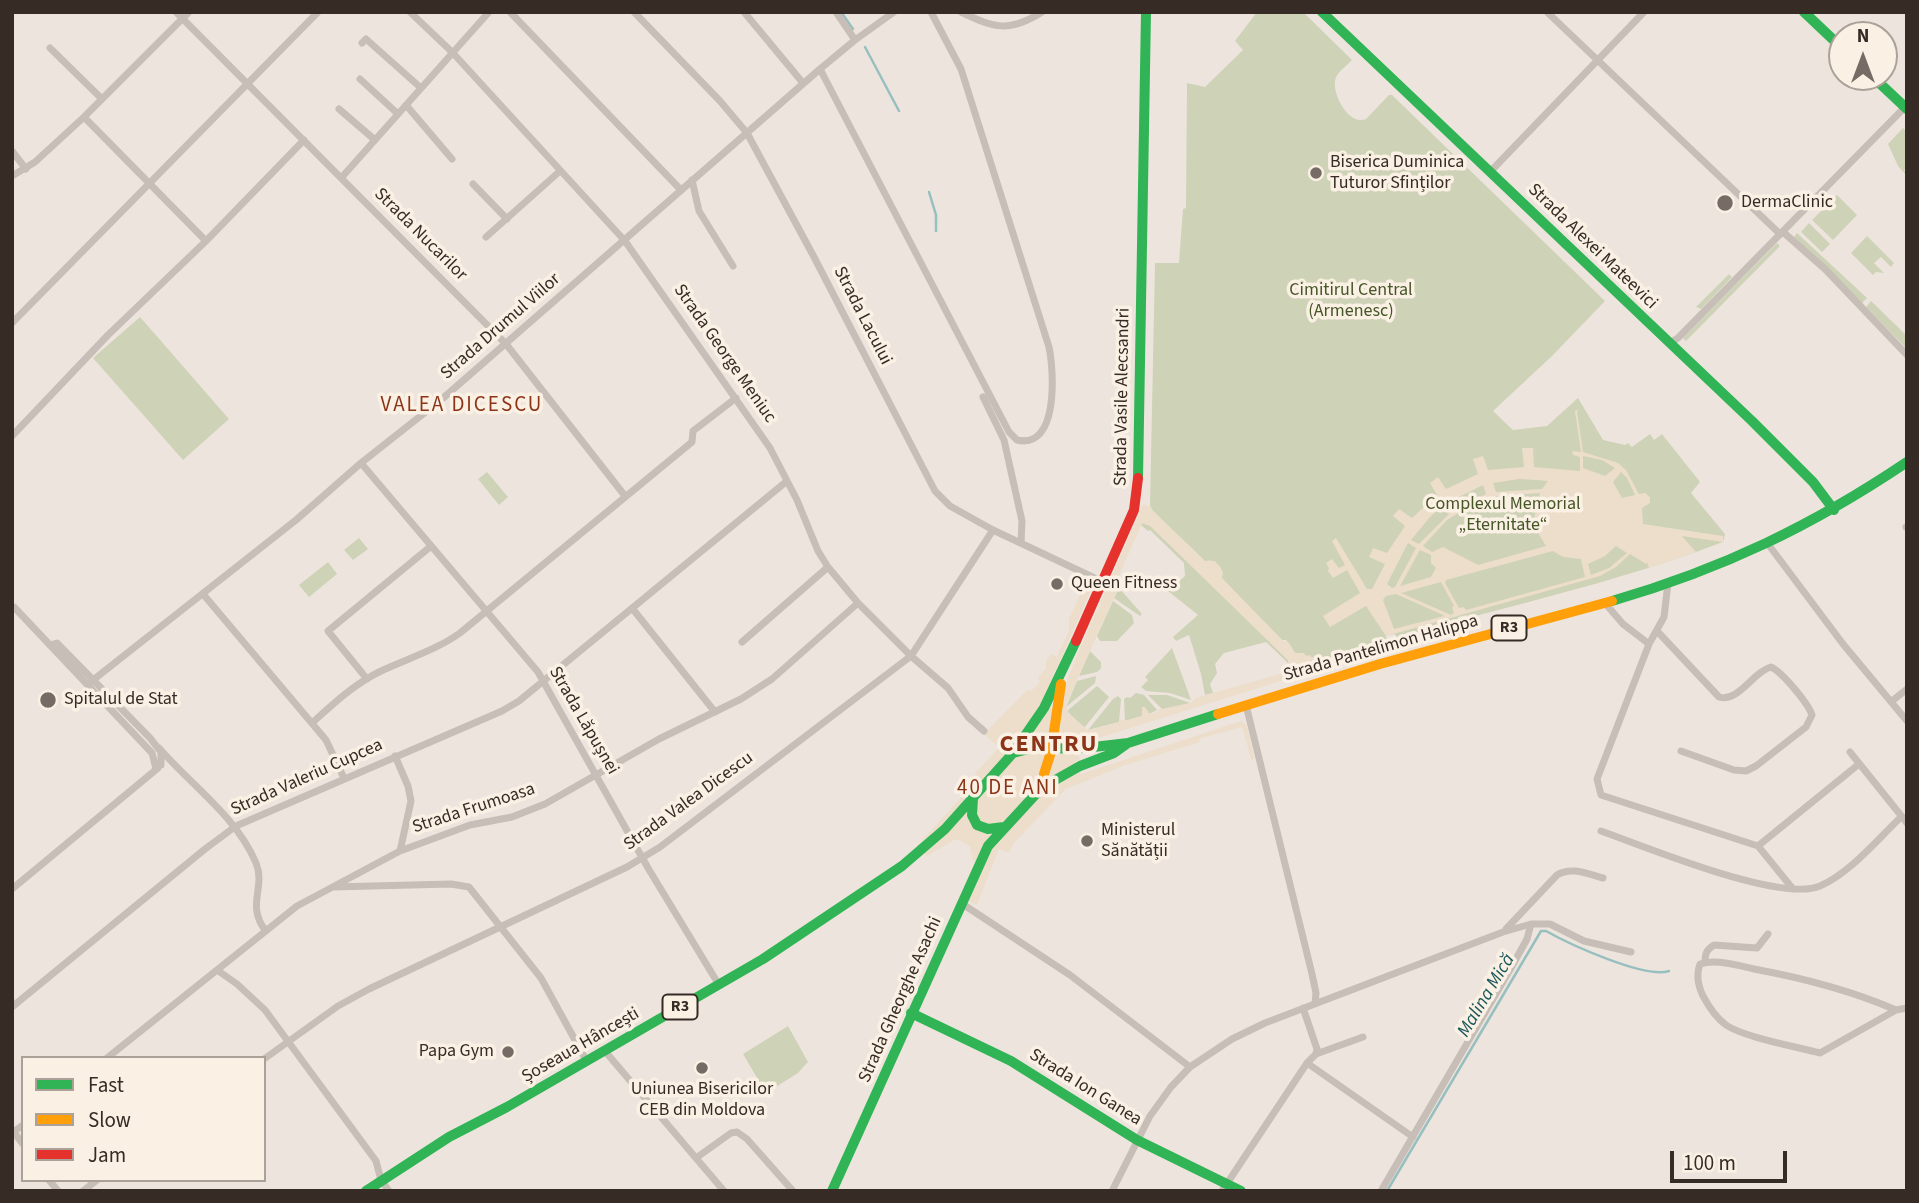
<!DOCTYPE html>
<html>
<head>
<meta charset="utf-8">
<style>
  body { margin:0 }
  #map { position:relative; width:1919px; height:1203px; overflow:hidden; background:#ede5dd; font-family:"Source Sans 3",sans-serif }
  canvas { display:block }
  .frame { position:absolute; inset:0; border:14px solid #362b25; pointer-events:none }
  .legend { position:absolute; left:21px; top:1056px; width:245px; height:126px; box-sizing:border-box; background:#faf0e4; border:2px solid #aca198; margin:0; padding:9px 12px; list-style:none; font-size:21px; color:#362b25 }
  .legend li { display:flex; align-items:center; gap:14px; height:35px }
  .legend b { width:35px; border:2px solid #aca198 }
  .north { position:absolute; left:1828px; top:21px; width:70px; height:70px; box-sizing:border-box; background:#faf0e4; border:2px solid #aca198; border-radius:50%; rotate:0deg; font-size:19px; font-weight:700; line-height:28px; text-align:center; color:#362b25 }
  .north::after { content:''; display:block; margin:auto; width:24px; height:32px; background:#766c65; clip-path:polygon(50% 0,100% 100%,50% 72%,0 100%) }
  .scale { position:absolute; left:1670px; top:1151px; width:117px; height:32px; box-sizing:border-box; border:4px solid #362b25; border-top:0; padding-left:9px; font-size:21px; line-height:24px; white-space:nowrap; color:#362b25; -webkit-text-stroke:5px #faf0e4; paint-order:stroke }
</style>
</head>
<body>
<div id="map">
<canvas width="1919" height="1203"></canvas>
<div class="frame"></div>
<ul class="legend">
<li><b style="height:9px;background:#30b455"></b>Fast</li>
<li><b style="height:9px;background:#ff9f0a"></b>Slow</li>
<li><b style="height:9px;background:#e5322d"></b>Jam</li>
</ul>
<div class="north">N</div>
<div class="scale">100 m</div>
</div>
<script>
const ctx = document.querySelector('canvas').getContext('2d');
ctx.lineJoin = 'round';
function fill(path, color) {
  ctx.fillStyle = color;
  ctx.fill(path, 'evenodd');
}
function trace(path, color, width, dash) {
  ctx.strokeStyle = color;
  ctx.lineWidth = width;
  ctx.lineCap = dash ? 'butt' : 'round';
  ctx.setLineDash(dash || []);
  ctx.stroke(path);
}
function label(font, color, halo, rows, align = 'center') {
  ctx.font = font + ' "Source Sans 3",sans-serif';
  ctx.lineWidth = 7;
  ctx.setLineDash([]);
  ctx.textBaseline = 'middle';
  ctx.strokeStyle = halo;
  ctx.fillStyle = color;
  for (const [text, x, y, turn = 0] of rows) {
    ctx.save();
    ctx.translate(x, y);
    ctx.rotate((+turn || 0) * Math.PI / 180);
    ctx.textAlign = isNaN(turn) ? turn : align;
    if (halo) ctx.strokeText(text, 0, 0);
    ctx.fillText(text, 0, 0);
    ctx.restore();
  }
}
fill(new Path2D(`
  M1257,12H1303L1352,60C1347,66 1336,72 1335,81C1333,97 1350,126 1366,119L1389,95H1392L1605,301L1552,356L1493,411L1513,430L1547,426L1578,398L1603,440L1625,445L1628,443L1632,447L1650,434L1654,440L1662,434L1700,482L1691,493L1725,534L1723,542C1640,574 1554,595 1468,618L1467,615L1458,617L1459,621L1397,638L1395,634L1386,636L1387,641L1317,662L1315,658L1295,653L1286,640H1282L1221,578V568C1216,562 1212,559 1205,561L1153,511L1150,506L1155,263H1179L1183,209L1186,208L1187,83L1205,87L1243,50L1235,41Z
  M1903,128L1907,132V168L1904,170L1907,176L1898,166L1888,144Z
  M1837,195L1857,215L1833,240L1812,220Z
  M1809,223L1830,244L1822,252L1801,232Z
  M1797,233L1867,298L1862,303L1794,237Z
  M1867,236L1894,263L1891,267L1881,257L1874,263L1884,273L1876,272L1873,275L1851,253Z
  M1777,243L1780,246L1686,341L1683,338Z
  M1729,274L1732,277L1701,309L1696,307Z
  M1871,301L1907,336V349L1866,307Z
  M140,317L229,419L183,460L93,358Z
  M487,472L508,497L499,505L478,479Z
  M1142,523L1150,525L1288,660V663L1266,642L1224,653L1215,664L1217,673L1210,684L1213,693L1205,695L1201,674L1189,635L1176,641L1173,637L1198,615L1168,591L1185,576L1184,563L1150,530L1148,531L1141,525Z
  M359,538L368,549L353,560L344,550Z
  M328,562L337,574L309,597L299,585Z
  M1119,588L1142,614L1140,616L1114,598Z
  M1113,601L1132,615L1134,623L1117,641H1100L1097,636Z
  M1172,648L1191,700L1170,693L1146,691L1141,687L1148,680L1145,677Z
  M1090,651L1101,662V668L1097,672L1079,676Z
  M1096,676L1095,683L1066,707L1077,681Z
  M1097,686L1109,697L1084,728L1067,711Z
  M1136,693L1144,695L1157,710L1149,714L1142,708V716L1125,721L1124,699L1127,697L1130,698Z
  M1148,695H1167L1190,703L1163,710Z
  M1118,696L1121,699L1119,722L1088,730L1113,699Z
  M788,1026L808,1062L798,1073L766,1093L743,1054Z`), '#ced2b6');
fill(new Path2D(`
  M1579,409L1577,412L1583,452L1618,463L1626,470L1639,494L1645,493L1650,497V503L1642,508L1643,524L1723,536V542L1682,536L1696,552L1649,568L1647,562L1646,564L1630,554L1616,567L1600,576L1386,636L1366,606L1330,627L1323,616L1360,593L1347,570L1333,578L1328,571L1329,568L1326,563L1332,559L1339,568L1345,565L1332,541L1336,538L1367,589H1372L1385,564L1369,557L1373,548L1387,553L1405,526L1393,516L1399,509L1412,518L1437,495L1430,483L1438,477L1446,489L1478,474L1473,459L1483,456L1488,470L1524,467L1522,448H1533L1534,467L1580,471V457L1573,455L1572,451L1581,452L1575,411ZM1583,456L1602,460L1615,468L1605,476L1583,468ZM1621,472L1627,478L1635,495L1622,498L1613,482ZM1519,479L1537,480L1548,481L1542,489L1496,492L1493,483ZM1483,485L1486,494L1457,508L1453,500ZM1540,493L1534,519L1537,531L1546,546L1478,565L1443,547L1432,552L1423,546L1447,520L1472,505L1497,496ZM1444,505L1449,514L1419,544L1411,540L1430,517ZM1408,543L1416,548L1395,587L1392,588L1387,584ZM1616,546L1627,553L1609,568L1591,575L1588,564L1605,556ZM1420,550L1431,555V563L1436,568L1431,577L1400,586ZM1553,551L1563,557L1581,559L1585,577L1466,610L1464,607L1459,608L1445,583L1446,580ZM1441,582L1454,606L1452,607L1454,613L1451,615L1401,593ZM1396,594L1443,615L1444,616L1394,629L1383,600L1386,596Z
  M1143,504L1150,506L1153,511L1204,561H1215L1223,572L1222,578L1282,640L1289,643L1295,653H1304L1306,656L1310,655L1312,659L1315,658L1319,669L1089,741L1074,742V755L1079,756L1080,759L1075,762L1081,774L1241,721L1247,726L1254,757L1252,762L1242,727L1199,739L1200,742L1126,765L1066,789L1014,843L1009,853L999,849L977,905L967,901L984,864L973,861L970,847L959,840H954L927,856L917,846L966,792L962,788L1008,737L1005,734L996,745L984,734L1027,690L1031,691L1040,682L1038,677L1046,668V661L1051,654L1057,656L1069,631V619L1087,579L1092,583V588L1041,703L1049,708L1059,709L1061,698L1073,665ZM1142,523L1150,526L1288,660V663L1291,667L1290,671L1196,698L1190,703L1157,710L1156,713L1150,714L1145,707H1142V716L1125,721L1121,719L1118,723L1088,730L1068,713L1066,704L1118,589L1125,582L1118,578Z`), '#ecdecb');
trace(new Path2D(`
  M841,12L853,29
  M865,47L899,111
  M929,192L936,215V231
  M1387,1191L1541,931H1546C1569,944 1645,979 1669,971`), '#98bfbf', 2.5);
trace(new Path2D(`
  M176,12L506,344L625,496
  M410,12L452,52L625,241L770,448L797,500L818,551L828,567L858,603L911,656L948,688L968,717L984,731
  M510,12L681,190
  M634,12L720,101L747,133L814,257L935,491L950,506L993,530L1103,582
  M744,12L803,83
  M836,12L855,40
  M961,12C994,28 1009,33 1042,12
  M1547,12L1780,234
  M362,43L366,39L421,88
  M50,48L102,99
  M820,69L1009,432L1017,440C1059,450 1054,371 1049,347L961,69L931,12
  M360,79L398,114
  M406,105L452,159
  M339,109L375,140
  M84,117L206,241
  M12,151L26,169
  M1490,172L1644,12
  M12,176L35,162L84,117L189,12
  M342,177L489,12
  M692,180L699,211L733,266
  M473,184L507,219
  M1783,232L1825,269L1907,355
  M486,237L560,171
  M12,323L318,12
  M1670,343L1678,338L1906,106
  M983,397L1004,440L1022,521L1021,543
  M12,436L108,335L206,241L304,140
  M361,463L538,672L648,868L719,985
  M1906,527H1907
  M1768,544L1843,644L1907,721
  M1668,583L1664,617L1649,644L1597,779L1601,795L1758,846L1859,764
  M203,594L326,740L344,778
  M1604,602L1623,624L1649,644
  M12,608L14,607L152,753L156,769
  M632,608L715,712
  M1657,631L1719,697C1738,703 1753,672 1771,667C1782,672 1808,703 1812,715L1806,727L1756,766L1746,771L1734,770L1681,751
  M742,642L828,567
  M50,645L57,643L150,738L161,752V765
  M367,679L328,631L430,547
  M88,684L296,520L361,463L442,399L820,69L855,40L894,12
  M1892,701L1907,689
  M1246,705L1312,974L1316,993L1315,1004
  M312,723C333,704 354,684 381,671C409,658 436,650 460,633L692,442L693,431L736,398
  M159,748C192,786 236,816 256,863C266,887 246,905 265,930
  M1850,752L1907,823
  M395,756L408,786L411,801L400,851
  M1601,831C1646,847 1780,903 1820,886C1849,874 1878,839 1901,817
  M1758,846L1793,889
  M333,887L451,884L469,887L541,978L586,1060
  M12,889L158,768
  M961,903L1070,975L1190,1067
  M1506,929L1557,875C1571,866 1588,874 1603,878
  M1705,963C1705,954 1706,950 1714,945L1757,948L1768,934
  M217,970L237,984L265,1010L376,1161L381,1180L389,1191
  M12,1007L205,849L236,826L502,711L519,701L787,481
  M1303,1008L1317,1049L1316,1054
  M1896,1010L1820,1053C1798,1047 1743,1037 1726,1025C1716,1018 1709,1007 1703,996C1698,985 1696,976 1700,964C1717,959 1737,965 1754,969C1803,978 1850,990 1896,1010L1907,1008
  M604,1050L724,1191
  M107,1058L297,906L400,851L470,825L512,817L545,804L659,739L741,699L772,679L858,603
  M264,1059L338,1006L369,989L627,867L660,847L911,656L993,530
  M1307,1063L1413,1137
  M12,1130L23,1144
  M12,1133L23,1125
  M696,1158L731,1133L737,1132L747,1139L793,1191
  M49,1180L58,1191
  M83,1191L97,1180
  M1112,1191L1150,1116L1171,1087L1190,1067L1232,1039L1265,1023L1503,932L1531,924H1550L1584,941L1631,952
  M1222,1191L1307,1063L1316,1054L1363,1037
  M1381,1191L1511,968L1527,939L1531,924`), '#c6beb7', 7);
trace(new Path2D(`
  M1322,12L1752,421L1813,482L1834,510
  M1804,12L1842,48
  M1873,77L1907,109
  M1138,478L1146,12
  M1612,601C1722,569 1812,526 1907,462
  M1013,753L1029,749L1085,748L1128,743
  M973,798L972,815L977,825L988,829L1004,827
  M911,1013L1011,1061L1137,1140L1241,1191
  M366,1191L449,1137L507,1107L763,959L902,866L945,829L1013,753L1044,708L1076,641
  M832,1191L988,846L1035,795L1057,779L1080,766L1114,753L1128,743L1218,714`), '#30b455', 10);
trace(new Path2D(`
  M1218,714L1380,664L1612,601
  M1044,774L1051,752L1061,684`), '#ff9f0a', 10);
trace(new Path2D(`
  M1076,641L1134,510L1138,478`), '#e5322d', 10);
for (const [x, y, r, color] of [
  [1316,173,7,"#766c65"],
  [1725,203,9,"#766c65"],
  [1057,584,7,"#766c65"],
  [48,700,9,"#766c65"],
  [1087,841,7,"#766c65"],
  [508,1052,7,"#766c65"],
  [702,1068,7,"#766c65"]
]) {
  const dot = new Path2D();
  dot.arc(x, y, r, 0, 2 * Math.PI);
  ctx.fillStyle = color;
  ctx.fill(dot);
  trace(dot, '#faf0e4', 2.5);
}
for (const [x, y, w] of [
  [1509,628,35],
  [680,1007,35]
]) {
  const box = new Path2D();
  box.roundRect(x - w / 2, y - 12.5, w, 25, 5);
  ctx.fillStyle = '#faf0e4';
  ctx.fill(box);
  trace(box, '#362b25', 2);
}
label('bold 16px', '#362b25', null, [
  ["R3",1509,628],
  ["R3",680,1007]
]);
label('18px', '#362b25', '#faf0e4', [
  ["Biserica Duminica",1330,163],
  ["Tuturor Sfinților",1330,184],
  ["DermaClinic",1741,203],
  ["Queen Fitness",1071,584],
  ["Spitalul de Stat",64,700],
  ["Ministerul",1101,831],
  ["Sănătății",1101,852],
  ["Papa Gym",494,1052,"right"],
  ["Uniunea Bisericilor",702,1090,"center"],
  ["CEB din Moldova",702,1111,"center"]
], 'left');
label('18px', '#362b25', '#faf0e4', [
  ["Strada Nucarilor",420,235,45],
  ["Strada Alexei Mateevici",1592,247,44],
  ["Strada Lacului",862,316,63],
  ["Strada Drumul Viilor",501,327,-41],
  ["Strada George Meniuc",724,354,55],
  ["Strada Vasile Alecsandri",1123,397,-89],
  ["Strada Pantelimon Halippa",1381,649,-16],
  ["Strada Lăpușnei",583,721,60],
  ["Strada Valeriu Cupcea",307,778,-24],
  ["Strada Valea Dicescu",689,802,-36],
  ["Strada Frumoasa",474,809,-18],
  ["Strada Gheorghe Asachi",901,1000,-66],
  ["Șoseaua Hâncești",581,1046,-30],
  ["Strada Ion Ganea",1085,1088,32]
]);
label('18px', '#455627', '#faf0e4', [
  ["Cimitirul Central",1351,291],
  ["(Armenesc)",1351,312],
  ["Complexul Memorial",1503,505],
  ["„Eternitate“",1503,526]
]);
label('italic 19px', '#18565a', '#faf0e4', [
  ["Malina Mică",1487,996,-59]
]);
ctx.letterSpacing = '2px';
label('21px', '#8b3418', '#faf0e4', [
  ["VALEA DICESCU",462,406],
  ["40 DE ANI",1008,789]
]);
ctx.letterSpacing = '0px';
ctx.letterSpacing = '2px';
label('bold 24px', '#8b3418', '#faf0e4', [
  ["CENTRU",1049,746]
]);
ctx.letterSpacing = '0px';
</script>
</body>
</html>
